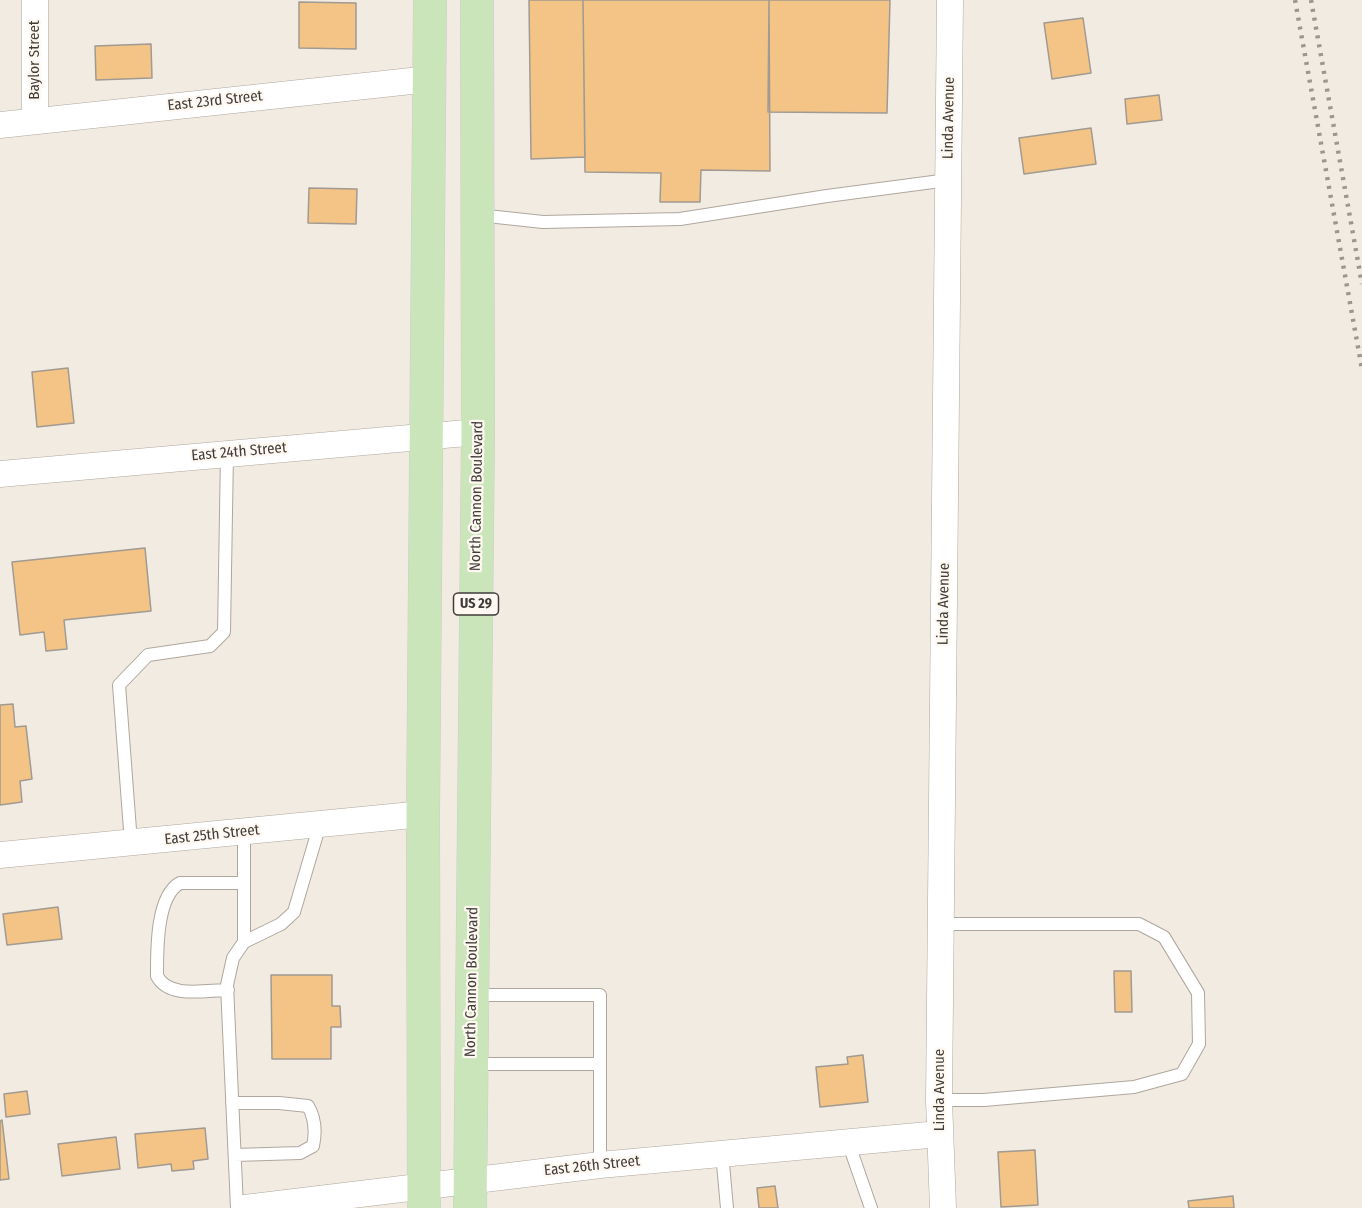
<!DOCTYPE html>
<html>
<head>
<meta charset="utf-8">
<style>
  body { margin:0 }
  canvas { display:block; background:#f2ebe1 }
</style>
</head>
<body>
<canvas width="1362" height="1208"></canvas>
<script>
const ctx = document.querySelector('canvas').getContext('2d');
ctx.lineJoin = 'round';
function fill(path, color) {
  ctx.fillStyle = color;
  ctx.fill(path, 'evenodd');
}
function trace(path, color, width, dash) {
  ctx.strokeStyle = color;
  ctx.lineWidth = width;
  ctx.lineCap = dash ? 'butt' : 'round';
  ctx.setLineDash(dash || []);
  ctx.stroke(path);
}
function label(font, color, halo, rows, align = 'center') {
  ctx.font = font + ' "Fira Sans Condensed",sans-serif';
  ctx.lineWidth = 4.5;
  ctx.setLineDash([]);
  ctx.textBaseline = 'middle';
  ctx.strokeStyle = halo;
  ctx.fillStyle = color;
  for (const [text, x, y, turn = 0] of rows) {
    ctx.save();
    ctx.translate(x, y);
    ctx.rotate((+turn || 0) * Math.PI / 180);
    ctx.textAlign = isNaN(turn) ? turn : align;
    if (halo) ctx.strokeText(text, 0, 0);
    ctx.fillText(text, 0, 0);
    ctx.restore();
  }
}
const building = new Path2D(`
  M529,0H583L585,157L531,159Z
  M583,0H769L770,171L701,170L700,202H660L661,173L585,172Z
  M769,0H890L887,113L768,112Z
  M299,2L356,3V49L299,48Z
  M1083,18L1091,73L1052,79L1044,23Z
  M151,44L152,78L96,80L95,46Z
  M1159,95L1162,120L1127,124L1125,99Z
  M1091,128L1096,164L1024,174L1019,138Z
  M309,188L357,189L356,224L308,223Z
  M68,368L74,423L37,427L32,372Z
  M145,548L151,611L64,620L67,649L46,651L44,632L20,635L12,562Z
  M13,704L15,727L26,726L32,779L20,781L22,802L0,805V705Z
  M58,907L62,939L7,945L3,914Z
  M1114,971H1131L1132,1012H1115Z
  M271,975H332V1006H340L341,1027H331V1059H272Z
  M863,1055L868,1102L820,1107L816,1067L848,1064L847,1057Z
  M27,1091L30,1114L6,1117L4,1094Z
  M2,1120L9,1179L0,1180V1121Z
  M205,1128L208,1159L193,1161L194,1169L172,1171L171,1164L138,1168L135,1134Z
  M116,1137L120,1169L62,1176L58,1144Z
  M1035,1150L1038,1205L1001,1207L998,1152Z
  M775,1186L778,1208H759L757,1188Z
  M1233,1196L1234,1208H1189L1188,1201Z`);
fill(building, '#f3c486');
trace(building, '#a19a92', 1.5);
const service = new Path2D(`
  M478,215L543,222L680,219L827,196L948,180
  M131,843L119,685L148,655L210,646L224,632L227,453
  M244,942V831
  M228,990C206,990 169,999 157,976C157,951 156,896 180,883H244
  M475,995H600V1165
  M473,1064H599
  M939,1100H984L1134,1087L1182,1074L1199,1044L1198,993L1164,937L1139,924H941
  M232,1103H279L308,1106C315,1118 316,1132 313,1146L300,1153L235,1155
  M848,1142L871,1208
  M722,1153L727,1208
  M237,1208L227,985L233,958L244,942L281,924L294,912L320,824`);
const minor = new Path2D(`
  M35,120V0
  M0,125L430,79
  M0,474L478,432
  M0,855L423,814
  M245,1208L600,1165L939,1134
  M943,1208L939,1100L950,0`);
const primary = new Path2D(`
  M424,1208L423,814L430,0
  M470,1208L478,432L477,0`);
trace(service, '#aea79e', 14);
trace(minor, '#aea79e', 27);
trace(primary, '#cdcccc', 34);
trace(service, '#fff', 12);
trace(minor, '#fff', 26);
trace(primary, '#cbe5bb', 33);
trace(new Path2D(`
  M1295,0L1362,369
  M1311,0L1362,284`), '#9b968f', 4.5, [3, 6]);
for (const [x, y, w] of [
  [476,604,45]
]) {
  const box = new Path2D();
  box.roundRect(x - w / 2, y - 11, w, 22, 4.5);
  ctx.fillStyle = '#fef8f1';
  ctx.fill(box);
  trace(box, '#3f3c39', 1.5);
}
label('bold 14px', '#3f3c39', null, [
  ["US 29",476,604]
]);
label('15px', '#3f3c39', '#fef8f1', [
  ["Baylor Street",35,60,-90],
  ["East 23rd Street",215,101,-6],
  ["Linda Avenue",949,118,-89],
  ["East 24th Street",239,452,-5],
  ["North Cannon Boulevard",477,496,-89],
  ["Linda Avenue",944,604,-89],
  ["East 25th Street",212,835,-6],
  ["North Cannon Boulevard",472,982,-89],
  ["Linda Avenue",940,1090,-90],
  ["East 26th Street",592,1166,-6]
]);
</script>
</body>
</html>
